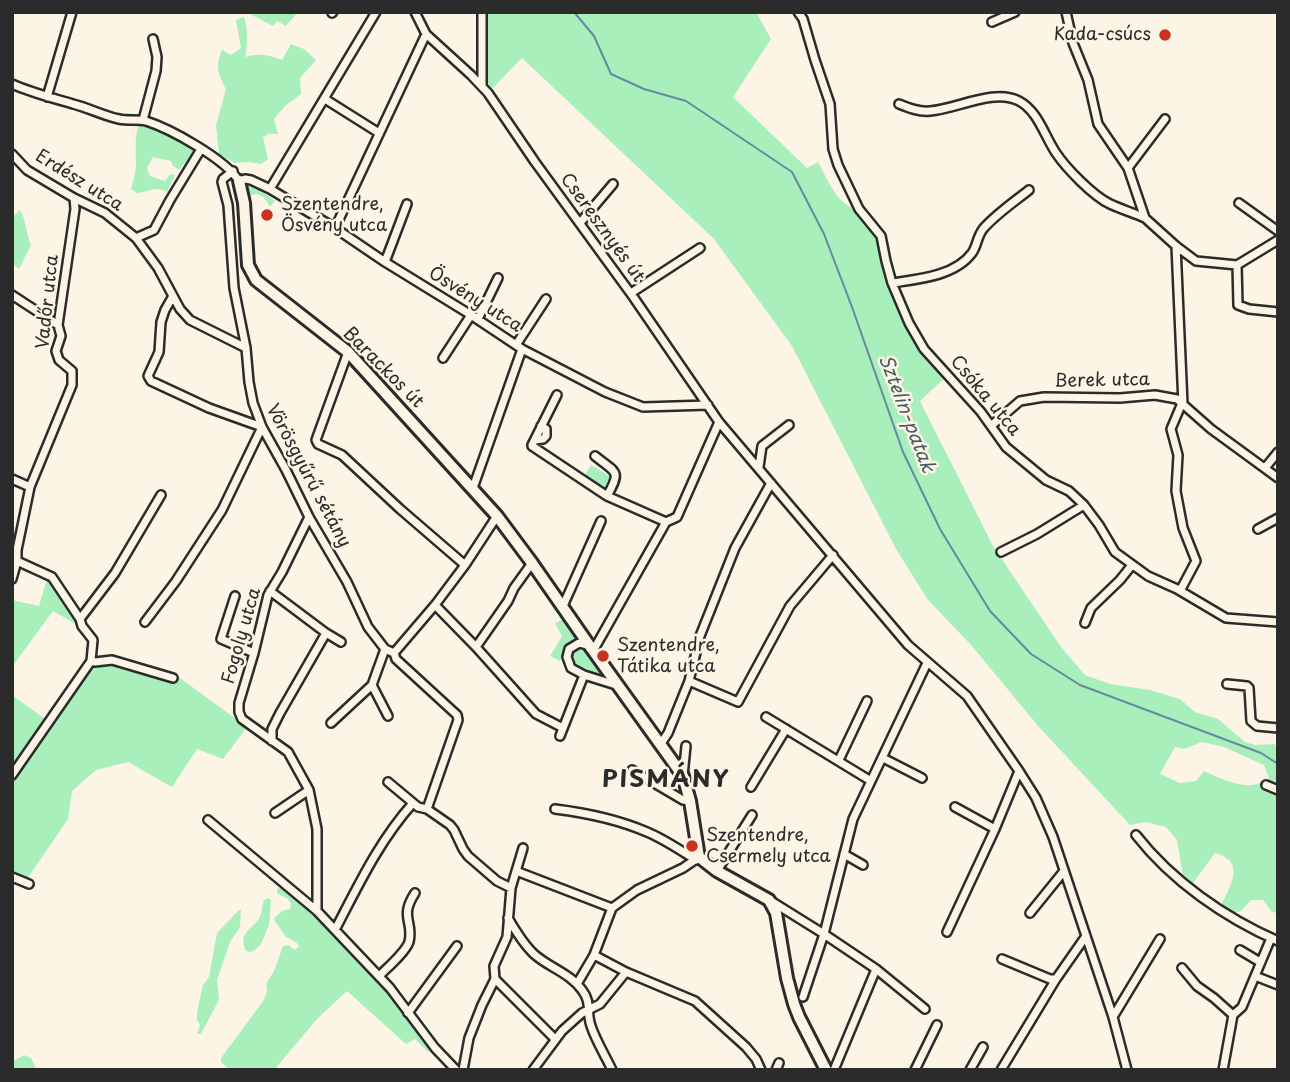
<!DOCTYPE html>
<html>
<head>
<meta charset="utf-8">
<style>
  body { margin:0 }
  #map { position:relative; width:1290px; height:1082px; overflow:hidden; background:#fcf5e5; font-family:"Playpen Sans",sans-serif }
  canvas { display:block }
  .frame { position:absolute; inset:0; border:14px solid #2b2b2b; pointer-events:none }
</style>
</head>
<body>
<div id="map">
<canvas width="1290" height="1082"></canvas>
<div class="frame"></div>
</div>
<script>
const ctx = document.querySelector('canvas').getContext('2d');
ctx.lineJoin = 'round';
function fill(path, color) {
  ctx.fillStyle = color;
  ctx.fill(path, 'evenodd');
}
function trace(path, color, width, dash) {
  ctx.strokeStyle = color;
  ctx.lineWidth = width;
  ctx.lineCap = dash ? 'butt' : 'round';
  ctx.setLineDash(dash || []);
  ctx.stroke(path);
}
function label(font, color, halo, rows, align = 'center') {
  ctx.font = font + ' "Playpen Sans",sans-serif';
  ctx.lineWidth = 5;
  ctx.setLineDash([]);
  ctx.textBaseline = 'middle';
  ctx.strokeStyle = halo;
  ctx.fillStyle = color;
  for (const [text, x, y, turn = 0] of rows) {
    ctx.save();
    ctx.translate(x, y);
    ctx.rotate((+turn || 0) * Math.PI / 180);
    ctx.textAlign = isNaN(turn) ? turn : align;
    if (halo) ctx.strokeText(text, 0, 0);
    ctx.fillText(text, 0, 0);
    ctx.restore();
  }
}
fill(new Path2D(`
  M246,12H298L286,26L277,21L273,26Z
  M482,12H756L771,39L733,97L807,168L818,162C827,178 838,208 859,209L876,229L892,283L924,349L948,375L920,401L993,546L1061,647L1085,675L1110,684L1150,690L1180,699L1195,712L1218,719L1245,742L1255,745L1274,744L1278,748V913L1272,912L1263,900H1251L1241,911L1235,913L1221,906C1230,886 1247,862 1215,853L1193,883L1183,876L1177,840L1166,827L1145,822L1130,825L1039,727L971,645L928,600L896,549L792,346L714,239L522,58L488,93L482,86ZM1202,742L1224,747L1264,765L1269,778C1264,781 1259,784 1253,785C1238,787 1217,777 1204,771L1196,781L1180,783L1160,774L1175,747L1184,749Z
  M244,17C248,29 248,45 245,57C259,53 269,55 282,60L291,44L304,49L316,60L300,78L301,94L285,106L274,119L278,134H269L263,137L268,159L261,164L248,162L235,163L219,154L216,125L226,89C218,73 215,67 222,50L231,55L241,48L236,20Z
  M147,124L195,151L179,170L172,165L171,161L153,157L147,168L150,176L165,181L170,174L175,175L167,192C156,185 148,192 137,193L131,189C133,181 136,173 136,165C136,153 134,136 139,125Z
  M245,182H248L275,201L270,207C265,196 257,189 246,198Z
  M20,210C26,219 26,234 31,245L19,269L12,263V218Z
  M591,465L613,478L607,489L584,476Z
  M54,574L79,626L53,611L12,667V600L39,606L48,576Z
  M567,617L580,637C569,644 565,649 560,661L550,656L562,636L555,623Z
  M577,647L583,648L587,651L608,681L576,669L572,666L569,655L572,650Z
  M88,659L113,661L180,678L247,727L223,759L197,749L172,787L128,762L96,770L72,791L68,819L27,879L12,875V695L45,719Z
  M280,888L285,889L309,909L377,978L431,1051L428,1052L415,1039L406,1044L347,991L318,1018L274,1070H230L221,1062V1058L264,1000L267,990L266,984L274,971L283,946L289,945L294,950L299,947L297,943L286,937L275,921L274,918L282,911L290,909L291,904L288,899L277,893V889Z
  M268,898L271,900C269,916 272,920 265,935C261,944 260,948 250,952L246,951C237,932 253,929 260,917C262,912 262,905 264,900Z
  M239,910H241L240,927L230,942L217,980L219,1000L201,1034H197L200,1025L197,1020V1012L203,985L209,977L217,933Z
  M24,1055L31,1058L37,1070H12V1062Z`), '#a9efbc');
trace(new Path2D(`
  M574,12L594,36L611,74L644,89L686,101L792,172L824,234L852,307L903,452L940,529L990,611L1031,654L1080,685L1261,753L1278,764`), '#66899f', 2);
const street = new Path2D(`
  M415,12L426,34L471,75L488,93L535,162L634,298L719,422L908,645L967,696L1019,771L1036,798L1053,837L1113,1017L1127,1070
  M798,12L803,19L815,60L830,104L833,149L838,165L859,209L881,236L886,261L892,283L909,323L924,349L981,412L1006,447L1046,480L1069,491L1084,505L1099,525L1115,552L1148,576L1177,589L1226,618L1278,622
  M1066,12L1073,43L1088,80L1098,124L1128,168L1145,218L1176,246L1196,261L1237,265L1278,240
  M332,13L333,12
  M992,22L1015,12
  M12,84C32,93 53,98 73,104C89,108 104,116 119,119C128,121 138,119 146,121C171,129 225,159 239,181L245,179L251,180L270,189L335,228L385,262L471,315L522,349L605,392L643,407L708,405
  M482,86V12
  M47,97L72,12
  M325,99L379,133
  M899,104C909,108 919,112 930,111C957,109 994,88 1019,101C1038,111 1044,135 1056,153C1066,168 1093,196 1110,204C1121,209 1133,213 1145,218
  M143,120L156,71L157,57L153,39
  M12,154L27,170L74,198L105,213L136,238L158,268L180,309L190,320L246,348
  M1128,168L1165,119
  M233,171L223,179L222,182L228,205L234,288L246,348L249,382L253,403L262,427L286,470L309,517L347,582L368,627L385,649L394,653L396,659L457,715L458,720L427,809
  M270,189L376,12
  M1239,203L1278,231
  M580,223L613,184
  M335,228L426,34
  M136,238L154,230L170,200L201,149
  M1176,246L1183,404
  M385,262L407,204
  M1237,265L1238,305L1249,309L1278,312
  M892,283C919,279 955,276 972,253C977,246 977,237 983,229C996,214 1014,202 1029,190
  M631,293L700,248
  M12,295L58,325
  M478,319L498,278
  M516,345L546,299
  M348,352L316,440L318,444L342,455L400,509L465,565
  M443,358L471,315
  M557,395L532,445V446L607,496L666,522
  M992,425L1020,401L1044,397L1120,398L1155,395L1177,399L1211,429L1278,478
  M535,440L543,439L546,436V429L541,426
  M595,456C616,473 622,470 607,496
  M759,467L762,446L789,425
  M1265,468L1278,452
  M12,479L30,487
  M473,488L522,349
  M309,517L282,572L268,595L254,653L239,703V712L242,719L288,752L309,790L317,829V911
  M1258,529L1278,518
  M1001,552L1037,534L1084,505
  M12,579L17,561V550L30,487L72,385V371L59,360L56,351L61,336L58,325L75,209L74,198
  M270,591L326,633L341,642
  M1180,591L1196,561L1183,528L1176,491L1178,455L1171,429L1182,403
  M235,596L221,639L254,653
  M435,605L465,565L497,516
  M563,606L601,521
  M80,619L115,573L161,495
  M145,622L176,581L222,510L262,427L209,408L151,381L148,376L159,352L161,322L165,310L173,296
  M1085,623L1091,608L1120,580L1132,565
  M588,645L579,643L569,649L567,657L571,668L584,675L616,685
  M476,647L508,601L514,588L532,563
  M385,649L372,685L388,716
  M593,651L666,522L677,517L719,422
  M394,653L435,605L476,647L536,714L563,728
  M91,661L95,662L112,660L173,678
  M689,681L738,702L790,606L833,555
  M1227,684L1247,686L1249,688L1251,721L1257,726L1278,728
  M766,717L871,781
  M331,723L372,685
  M560,736L584,675
  M272,741V729L280,713L326,633
  M660,745L668,733L689,681L700,636L735,548L771,483
  M883,758L922,778
  M839,760L867,701
  M632,770L683,800L690,801
  M12,775L91,661L93,640L82,626L80,619L52,577L17,561
  M683,776L686,746
  M388,782L418,807L427,809L450,825L454,830L463,849L468,856L497,881L511,888
  M1266,785L1278,790
  M751,787L786,729
  M955,807L995,829
  M555,809C587,813 617,819 647,832C664,839 680,850 696,860
  M275,813L309,790
  M208,820L317,911L390,988L435,1048L456,1070
  M1136,835C1172,881 1225,918 1278,941
  M844,854L863,865
  M516,871L612,908
  M717,871L752,815
  M12,877L29,884
  M771,901L824,934L876,969L925,1009
  M1030,913L1064,871
  M508,918C515,930 523,944 534,954C548,967 570,973 582,990C592,1003 586,1012 591,1026C596,1041 605,1055 612,1070
  M335,930C358,886 379,841 413,803
  M947,932L995,829L1019,771
  M1240,950L1260,962
  M594,955L626,972L695,1001L746,1047L756,1059L761,1070
  M1002,959L1050,979H1056
  M1182,968L1197,986L1214,998L1233,1015
  M379,976C387,968 405,953 409,942C414,922 399,917 415,893
  M1255,976L1278,985
  M495,979L555,1039
  M577,984L594,955L612,908L637,890L683,868L699,857
  M803,997L824,934L853,819L927,663
  M408,1013L457,946
  M1113,1017L1160,939
  M463,1070L469,1038L482,1005L495,979L494,966L507,937L511,888L523,848
  M533,1070L562,1031L582,1013L600,1004L626,972
  M776,1070L779,1063
  M834,1070L876,969
  M915,1070L937,1025
  M970,1070L983,1047
  M1001,1070L1056,979L1086,936
  M1223,1070L1233,1015L1242,1007L1271,938`);
const secondary = new Path2D(`
  M239,181L244,203L248,265L256,280L348,352L497,516L532,563L589,645L683,776L690,801L699,857L717,871L769,900L776,913L787,978L794,1004L799,1017L826,1070`);
trace(street, '#2b2b2b', 12);
trace(secondary, '#2b2b2b', 16);
trace(street, '#fcf5e5', 7);
trace(secondary, '#fcf5e5', 10);
for (const [x, y, r, color] of [
  [1165,35,7,"#c8321e"],
  [267,215,7,"#c8321e"],
  [603,656,7,"#c8321e"],
  [692,846,7,"#c8321e"]
]) {
  const dot = new Path2D();
  dot.arc(x, y, r, 0, 2 * Math.PI);
  ctx.fillStyle = color;
  ctx.fill(dot);
  trace(dot, '#fcf5e5', 2.5);
}
label('18px', '#2b2b2b', '#fcf5e5', [
  ["Kada-csúcs",1151,35,"right"],
  ["Szentendre,",281,205],
  ["Ösvény utca",281,226],
  ["Szentendre,",617,646],
  ["Tátika utca",617,667],
  ["Szentendre,",706,836],
  ["Csermely utca",706,857]
], 'left');
label('18px', '#2b2b2b', '#fcf5e5', [
  ["Erdész utca",79,181,32],
  ["Cseresznyés út",602,228,54],
  ["Ösvény utca",475,300,32],
  ["Vadőr utca",48,302,-84],
  ["Barackos út",383,368,45],
  ["Berek utca",1102,381,-1],
  ["Csóka utca",985,396,50],
  ["Vörösgyűrű sétány",308,476,62],
  ["Fogoly utca",242,636,-74]
]);
label('italic 19px', '#485a65', '#fcf5e5', [
  ["Sztelin-patak",906,414,69]
]);
ctx.letterSpacing = '2px';
label('bold 24px', '#2b2b2b', '#fcf5e5', [
  ["PISMÁNY",666,780]
]);
ctx.letterSpacing = '0px';
</script>
</body>
</html>
